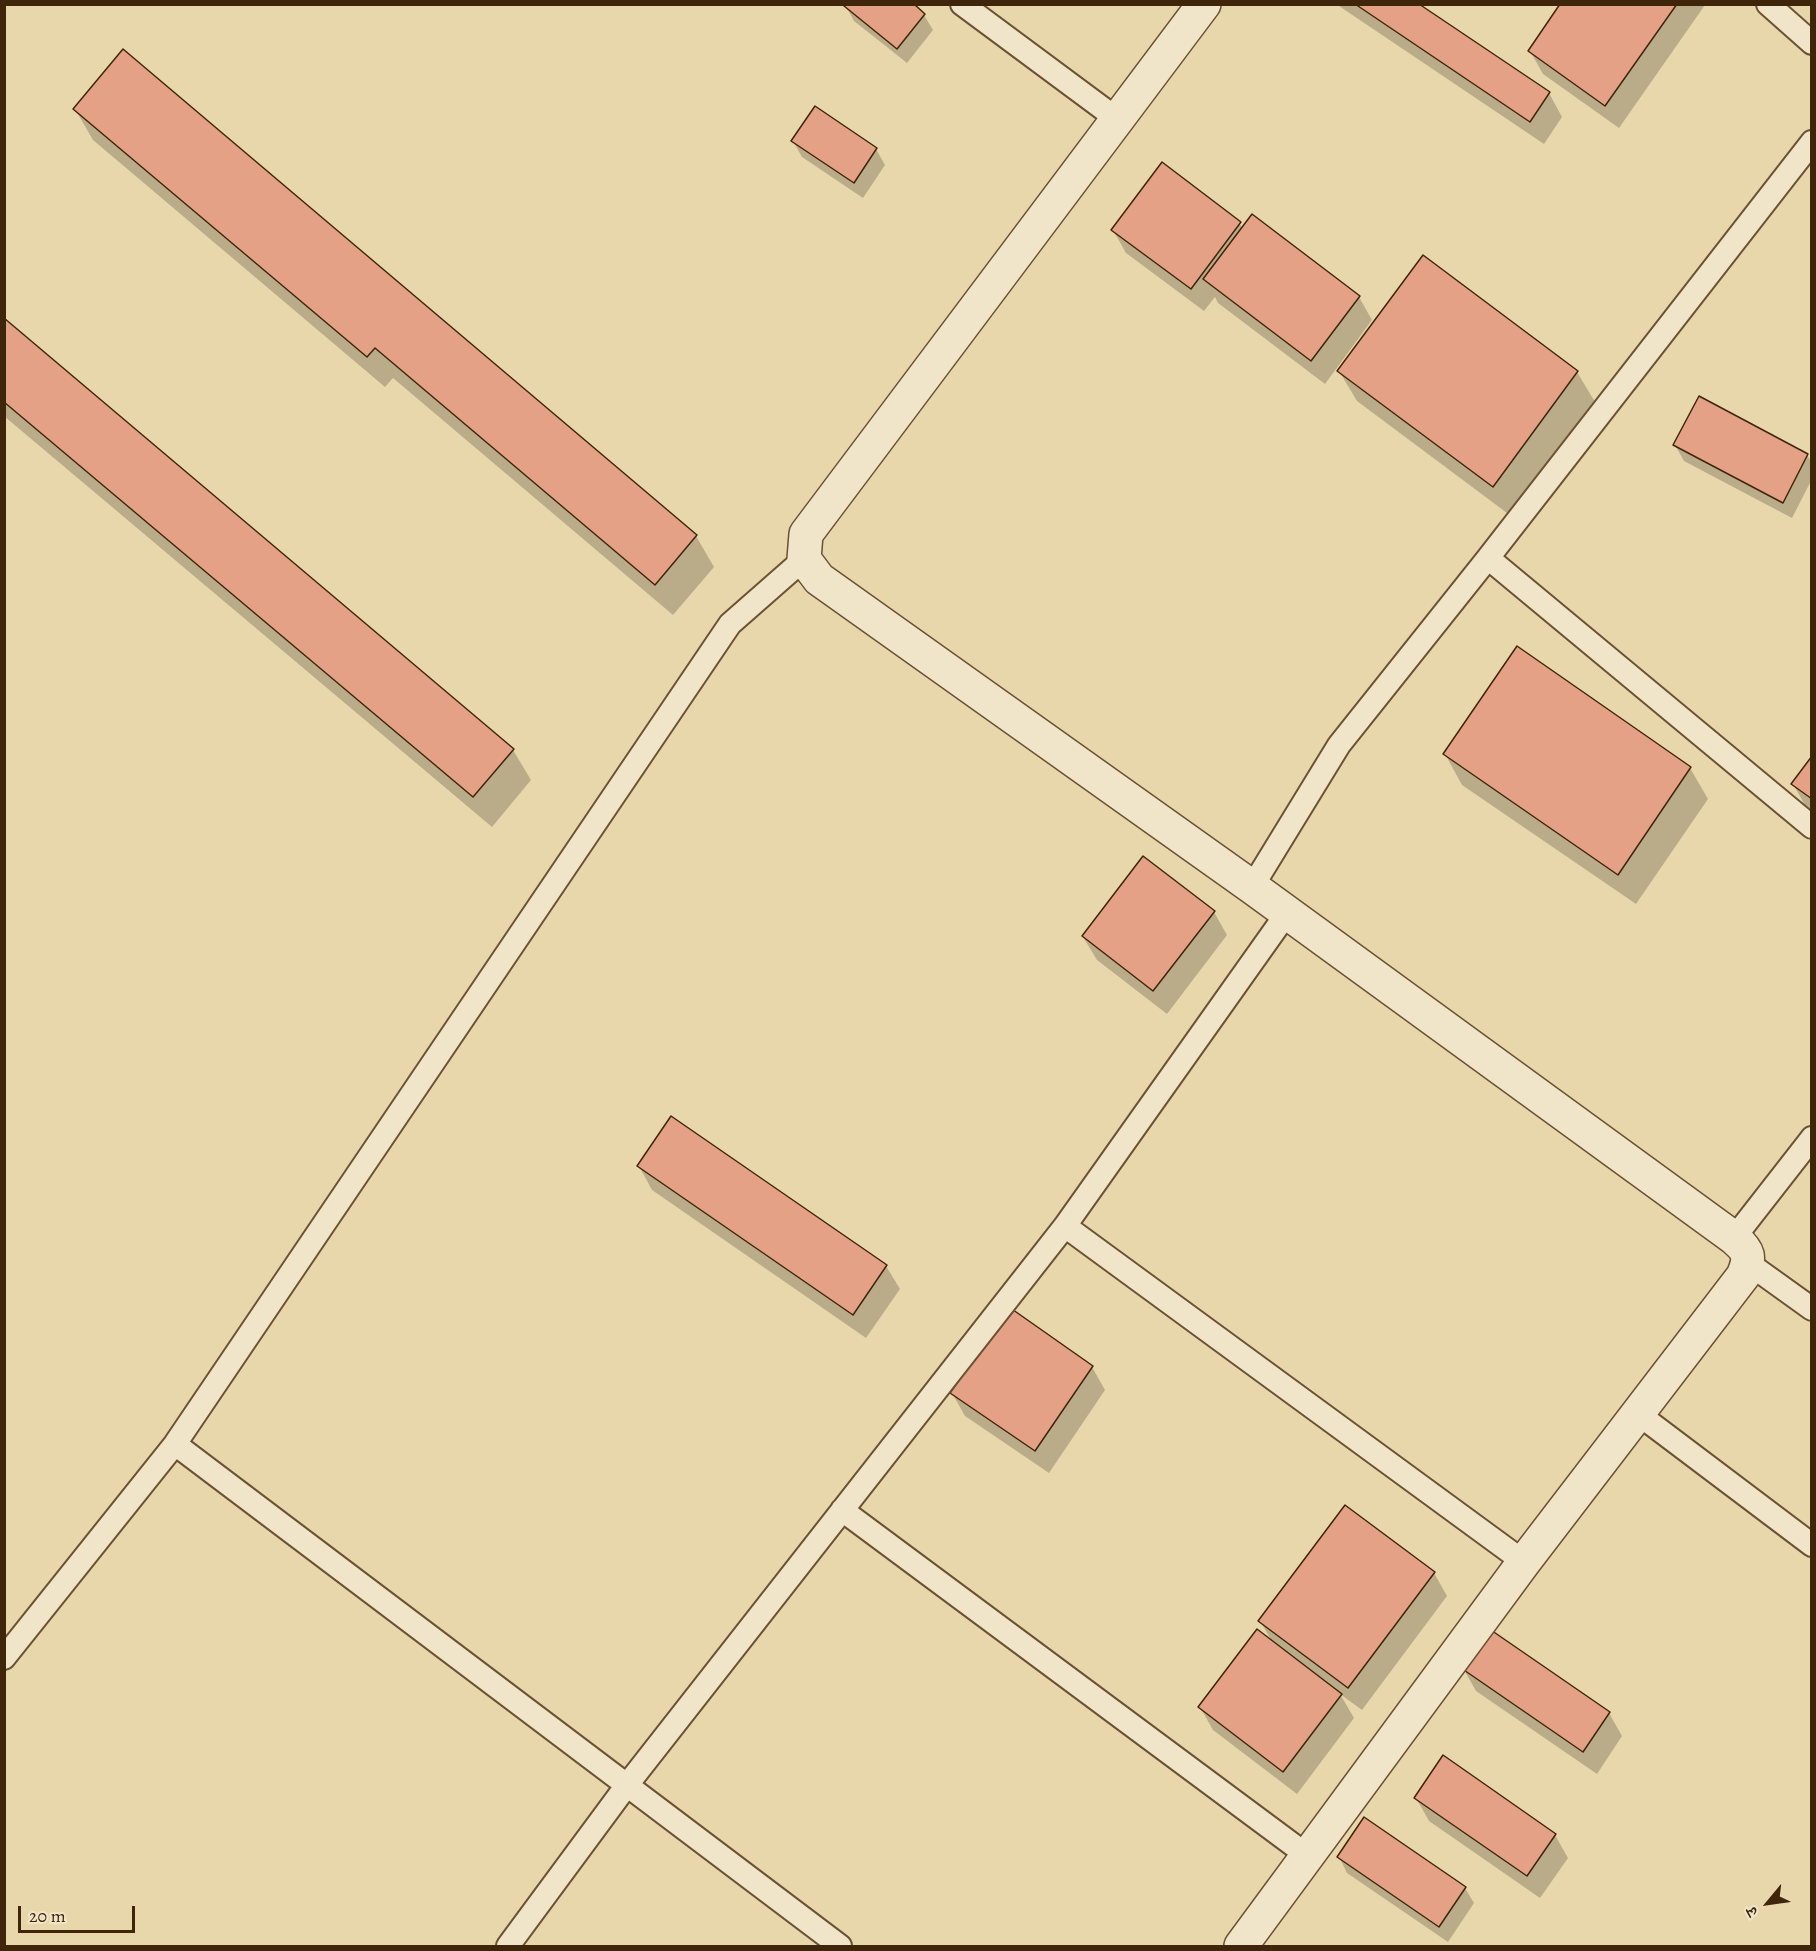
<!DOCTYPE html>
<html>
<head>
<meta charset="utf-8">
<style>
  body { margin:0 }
  #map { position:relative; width:1816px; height:1951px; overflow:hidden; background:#e9d7ac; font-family:Alegreya,"Noto Serif Devanagari",serif }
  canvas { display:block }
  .frame { position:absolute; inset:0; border:6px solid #3f260a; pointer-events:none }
  .north { position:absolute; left:1738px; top:1873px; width:60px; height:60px; -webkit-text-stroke:4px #f1e5c9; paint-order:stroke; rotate:241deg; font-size:16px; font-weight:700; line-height:24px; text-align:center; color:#3f260a }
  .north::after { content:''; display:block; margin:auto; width:21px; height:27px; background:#3f260a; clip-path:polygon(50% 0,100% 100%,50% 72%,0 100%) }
  .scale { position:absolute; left:18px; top:1906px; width:117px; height:27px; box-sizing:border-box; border:3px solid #3f260a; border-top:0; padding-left:8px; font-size:18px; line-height:21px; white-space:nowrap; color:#3f260a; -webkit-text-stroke:4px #f1e5c9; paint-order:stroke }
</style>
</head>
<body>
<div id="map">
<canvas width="1816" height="1951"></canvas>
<div class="frame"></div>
<div class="north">उ</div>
<div class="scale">20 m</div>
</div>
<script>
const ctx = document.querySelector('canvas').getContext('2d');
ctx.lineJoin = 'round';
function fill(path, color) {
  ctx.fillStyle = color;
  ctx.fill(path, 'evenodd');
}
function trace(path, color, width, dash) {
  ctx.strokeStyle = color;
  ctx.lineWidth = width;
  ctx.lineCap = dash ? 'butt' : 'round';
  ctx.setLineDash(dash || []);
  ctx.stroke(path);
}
fill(new Path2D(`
  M911,4L924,15L933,30L907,63L854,21L846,6Z
  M1336,4H1416L1549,93L1562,117L1544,144Z
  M1562,4H1705V5L1619,128L1543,74L1530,51Z
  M123,51L696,536L714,567L673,615L393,378L385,387L93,140L75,109Z
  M815,108L876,149L885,165L863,198L802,157L793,141Z
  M1239,223L1243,229L1359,297L1372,320L1325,384L1218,303L1215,297L1204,311L1126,253L1113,230Z
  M4,320L513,750L531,780L492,827L4,416Z
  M1339,371L1577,372L1595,402L1511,516L1357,401Z
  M1675,445L1807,455L1812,463V479L1792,518L1684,461Z
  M1445,754L1690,768L1708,799L1636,904L1462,785Z
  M1812,758V811L1806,807L1793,784Z
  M1214,912L1227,935L1167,1014L1097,960L1083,937Z
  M639,1166L886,1266L900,1289L866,1338L652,1190Z
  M1092,1367L1105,1390L1049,1473L965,1416L952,1393Z
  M1434,1573L1447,1596L1362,1710L1340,1694L1354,1718L1297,1794L1213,1730L1200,1707L1273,1643L1260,1621Z
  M1463,1668L1609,1713L1622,1736L1597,1774L1476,1691Z
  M1416,1798L1555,1835L1568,1858L1540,1898L1429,1821Z
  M1339,1857L1465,1888L1474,1903L1448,1942L1347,1873Z`), '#0003');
const building = new Path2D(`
  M845,4H914L925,14L897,49L844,6Z
  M1355,4H1419L1550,92L1530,122Z
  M1560,4H1677L1605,106L1528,51Z
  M123,49L697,535L655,585L375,348L367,357L73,109Z
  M815,106L877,148L854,183L791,141Z
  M1162,162L1241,222L1191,289L1111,230Z
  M1252,214L1360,296L1311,361L1203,279Z
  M1423,255L1578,371L1493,487L1337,371Z
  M4,318L514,749L473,797L4,402Z
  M1699,396L1808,454L1783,503L1673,445Z
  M1517,646L1691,767L1618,875L1443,754Z
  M1812,756V799L1791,784Z
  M1143,856L1215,911L1153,991L1082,936Z
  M671,1116L887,1265L853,1315L637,1166Z
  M1009,1307L1093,1366L1035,1451L950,1393Z
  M1345,1505L1435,1572L1348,1688L1258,1621Z
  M1488,1628L1610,1712L1583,1752L1461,1668Z
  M1257,1629L1342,1694L1283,1772L1198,1707Z
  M1443,1755L1556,1834L1527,1876L1414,1798Z
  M1364,1817L1466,1887L1439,1927L1337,1857Z`);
fill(building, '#e5a185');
trace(building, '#3f260a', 1.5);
const service = new Path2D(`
  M962,4L1117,119
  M1768,4L1812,43
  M1488,558L1812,827
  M1252,887L1339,745L1488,558L1812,142
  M1287,913L1065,1226L1524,1562
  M1734,1238L1812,1138
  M1748,1263L1812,1309
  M1637,1413L1812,1545
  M175,1444L840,1946
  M842,1510L1308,1856
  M4,1658L175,1444L730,624L804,559
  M508,1946L627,1785L1065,1226`);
const minor = new Path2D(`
  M1204,4L806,534L804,559L819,579L1252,887L1734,1238C1749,1251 1751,1257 1743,1276L1524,1562L1241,1946`);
trace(service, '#6a5232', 26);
trace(minor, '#6a5232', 36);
trace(service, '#f1e5c9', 22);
trace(minor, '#f1e5c9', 33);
</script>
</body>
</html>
